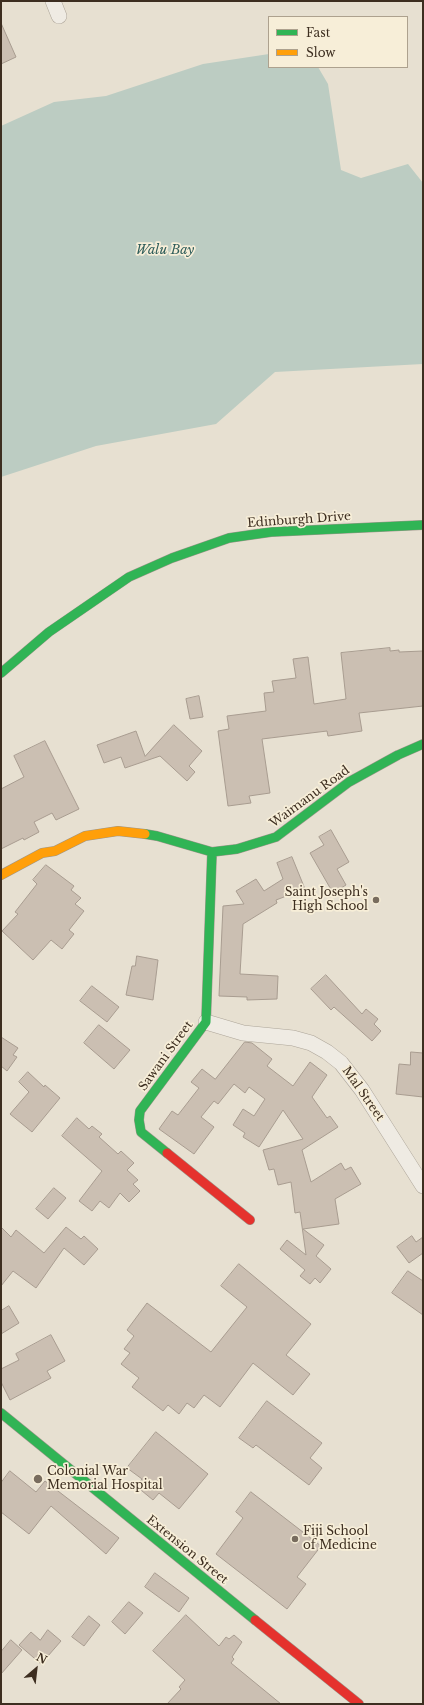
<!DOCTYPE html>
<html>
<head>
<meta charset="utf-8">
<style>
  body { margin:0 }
  #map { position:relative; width:424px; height:1705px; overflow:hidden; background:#e7e0d1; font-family:"Libre Baskerville",serif }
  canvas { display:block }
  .frame { position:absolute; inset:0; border:2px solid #3d2e20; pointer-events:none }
  .legend { position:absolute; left:268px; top:16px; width:140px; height:52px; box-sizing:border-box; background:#f7eed8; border:1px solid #ada18e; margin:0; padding:5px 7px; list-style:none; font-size:12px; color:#3d2e20 }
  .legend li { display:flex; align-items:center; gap:8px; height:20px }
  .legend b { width:20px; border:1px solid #ada18e }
  .north { position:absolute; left:16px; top:1649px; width:40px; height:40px; -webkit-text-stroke:3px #f7eed8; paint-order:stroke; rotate:28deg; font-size:11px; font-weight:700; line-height:16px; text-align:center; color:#3d2e20 }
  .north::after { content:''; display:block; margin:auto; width:14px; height:18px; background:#3d2e20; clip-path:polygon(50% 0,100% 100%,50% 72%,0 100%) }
</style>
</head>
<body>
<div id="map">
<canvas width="424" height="1705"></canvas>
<div class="frame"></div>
<ul class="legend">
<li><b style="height:5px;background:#30b455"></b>Fast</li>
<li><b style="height:5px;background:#ff9f0a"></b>Slow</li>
</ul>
<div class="north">N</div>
</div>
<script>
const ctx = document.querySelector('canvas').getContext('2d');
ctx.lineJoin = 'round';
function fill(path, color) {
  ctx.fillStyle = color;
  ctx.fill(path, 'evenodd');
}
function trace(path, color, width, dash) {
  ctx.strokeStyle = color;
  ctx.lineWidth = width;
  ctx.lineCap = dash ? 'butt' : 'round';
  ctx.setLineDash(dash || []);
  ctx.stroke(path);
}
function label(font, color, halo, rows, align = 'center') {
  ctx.font = font + ' "Libre Baskerville",serif';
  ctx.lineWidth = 3.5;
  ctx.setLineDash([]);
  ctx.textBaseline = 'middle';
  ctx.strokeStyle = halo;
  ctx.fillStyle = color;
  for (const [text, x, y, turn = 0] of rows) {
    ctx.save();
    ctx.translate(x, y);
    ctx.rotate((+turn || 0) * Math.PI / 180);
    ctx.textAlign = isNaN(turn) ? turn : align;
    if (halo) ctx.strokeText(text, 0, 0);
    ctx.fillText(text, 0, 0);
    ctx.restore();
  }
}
fill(new Path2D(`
  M269,54V67H318L328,84L341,170L361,178L408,164L423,183V364L275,372L216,424L96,446L1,477V126L54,102L106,96L203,64Z`), '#bcccc2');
const building = new Path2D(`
  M1,23L16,57L1,64Z
  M390,648V651L399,650V652L423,651V706L359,713L362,731L328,736L327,731L262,739L270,793L249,796L251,803L228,806L218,731L229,729L227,716L266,711L264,693L274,692L272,681L296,678L293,659L308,657L314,704L346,699L341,653Z
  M199,696L203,717L190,719L186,699Z
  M174,725L202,751L189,766L195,772L187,781L160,756L125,768L121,757L104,763L97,745L136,731L145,756Z
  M45,741L79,809L56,820L52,813L34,822L39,832L24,840L23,838L1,849V789L24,777L14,756Z
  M331,830L349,862L337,869L346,885L333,893L310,853L324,845L319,837Z
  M292,857L305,889L276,900L277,903L243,924L240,974L278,976L277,999L247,1000V997L219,996L223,906L244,904L236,891L256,879L264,891L283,879L277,863Z
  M46,865L74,886L71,890L81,898L75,904L84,911L69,930L74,934L62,949L51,940L33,960L2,931L18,914L15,912L37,884L33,880Z
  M137,956L158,960L153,1000L126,995L132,966H135Z
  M326,975L362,1014L366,1009L378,1019L374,1024L381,1031L372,1041L334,1007L331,1010L311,989Z
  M92,986L119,1007L107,1022L80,1001Z
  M99,1025L130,1050L114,1069L84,1043Z
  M1,1037L18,1048L13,1055L17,1057L7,1071L1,1066Z
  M245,1042L252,1043L272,1059L267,1066L293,1086L310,1062L327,1075L312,1097L327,1118L330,1116L338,1127L302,1150L311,1182L341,1163L345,1170L351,1167L361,1184L335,1199L339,1224L303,1229L324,1245L316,1256L331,1269L320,1283L315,1278L310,1284L300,1276L305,1270L280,1249L287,1240L306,1255L300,1212L295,1213L291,1182L278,1185L274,1169L269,1170L263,1150L303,1139L283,1110L259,1147L243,1137L245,1133L233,1125L243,1109L254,1116L265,1099L249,1087L245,1093L234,1084L218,1104L214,1101L201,1117L214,1127L194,1154L159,1129L172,1111L178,1115L199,1088L191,1082L202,1069L215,1079Z
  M411,1052L423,1053V1097L396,1094L399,1064L410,1065Z
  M28,1072L44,1087L45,1085L60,1098L32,1132L10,1114L29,1092L19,1082Z
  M77,1118L89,1129L92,1126L102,1134L99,1137L118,1154L121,1151L134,1163L127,1170L138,1180L133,1184L140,1191L129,1202L120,1193L109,1208L100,1201L92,1211L79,1201L102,1171L62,1136Z
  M54,1188L66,1198L48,1219L36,1209Z
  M1,1227L11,1237L16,1230L44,1253L66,1227L81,1239L84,1236L98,1249L84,1265L64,1248L36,1288L13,1271L1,1286Z
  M412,1236L416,1242L423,1237V1253L409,1263L397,1247Z
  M239,1264L311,1324L286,1355L310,1374L293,1395L253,1363L220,1407L204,1395L194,1408L187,1403L179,1414L168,1405L163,1411L132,1387L139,1378L121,1364L130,1353L124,1349L134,1336L127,1330L147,1303L211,1352L247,1307L221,1286Z
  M408,1271L423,1281V1315L392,1293Z
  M9,1306L19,1323L1,1334V1311Z
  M51,1335L65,1361L47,1371L51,1378L10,1400L1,1382V1369L19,1360L16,1354Z
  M267,1401L322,1443L310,1458L322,1468L309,1485L256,1445L253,1448L239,1438Z
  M156,1432L208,1474L179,1509L159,1493L153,1500L136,1486L142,1479L127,1468Z
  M10,1471L36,1492L45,1481L119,1538L106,1554L51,1506L29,1534L1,1512V1483Z
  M251,1492L321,1546L297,1577L306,1584L287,1609L216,1554L243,1518L236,1512Z
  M155,1573L189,1598L179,1612L145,1587Z
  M129,1602L143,1613L125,1634L112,1622Z
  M186,1615L219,1646L226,1637L229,1639L234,1635L242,1642L232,1657L234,1659L231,1663L281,1704H167L181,1689L179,1687L185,1680L153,1651Z
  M89,1616L100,1625L84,1646L72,1637Z
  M48,1630L61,1641L41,1664L19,1645L31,1632L40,1640Z
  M11,1640L22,1650L1,1674V1652Z`);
fill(building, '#cbbfb2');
trace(building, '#a89c90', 1);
const street = new Path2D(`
  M53,1L59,16
  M206,1022L243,1033L293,1038L311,1043L327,1052L341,1063L362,1090L423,1186`);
const fast = new Path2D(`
  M1,673L49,632L129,577L172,558L229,538L271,532L423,525
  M145,834L157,836L212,852L237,849L276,837L349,782L398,755L423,744
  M167,1153L141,1132L139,1120L140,1111L206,1022L212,852
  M1,1413L255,1620`);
const slow = new Path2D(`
  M1,875L42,853L55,851L85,836L118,831L145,834`);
const jam = new Path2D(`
  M167,1153L250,1220
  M255,1620L359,1704`);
trace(street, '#ada599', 16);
trace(fast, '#9c958a', 10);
trace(slow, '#9c958a', 10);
trace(jam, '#9c958a', 10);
trace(street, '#efebe3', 15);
trace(fast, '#30b455', 9);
trace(slow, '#ff9f0a', 9);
trace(jam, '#e5322d', 9);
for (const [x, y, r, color] of [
  [376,900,4,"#786c5e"],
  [38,1479,5,"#786c5e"],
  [295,1539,4,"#786c5e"]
]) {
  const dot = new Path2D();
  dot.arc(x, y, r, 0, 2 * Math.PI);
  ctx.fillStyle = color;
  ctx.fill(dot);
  trace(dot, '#f7eed8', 1.5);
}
label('12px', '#3d2e20', '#f7eed8', [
  ["Edinburgh Drive",299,520,-4],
  ["Waimanu Road",310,797,-36],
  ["Sawani Street",166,1056,-54],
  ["Mal Street",363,1094,55],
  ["Extension Street",187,1550,39]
]);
label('12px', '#3d2e20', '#f7eed8', [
  ["Saint Joseph's",368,893,"right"],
  ["High School",368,907,"right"],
  ["Colonial War",47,1472],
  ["Memorial Hospital",47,1486],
  ["Fiji School",303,1532],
  ["of Medicine",303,1546]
], 'left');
label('italic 13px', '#2f5d5a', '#f7eed8', [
  ["Walu Bay",165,250]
]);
</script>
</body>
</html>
